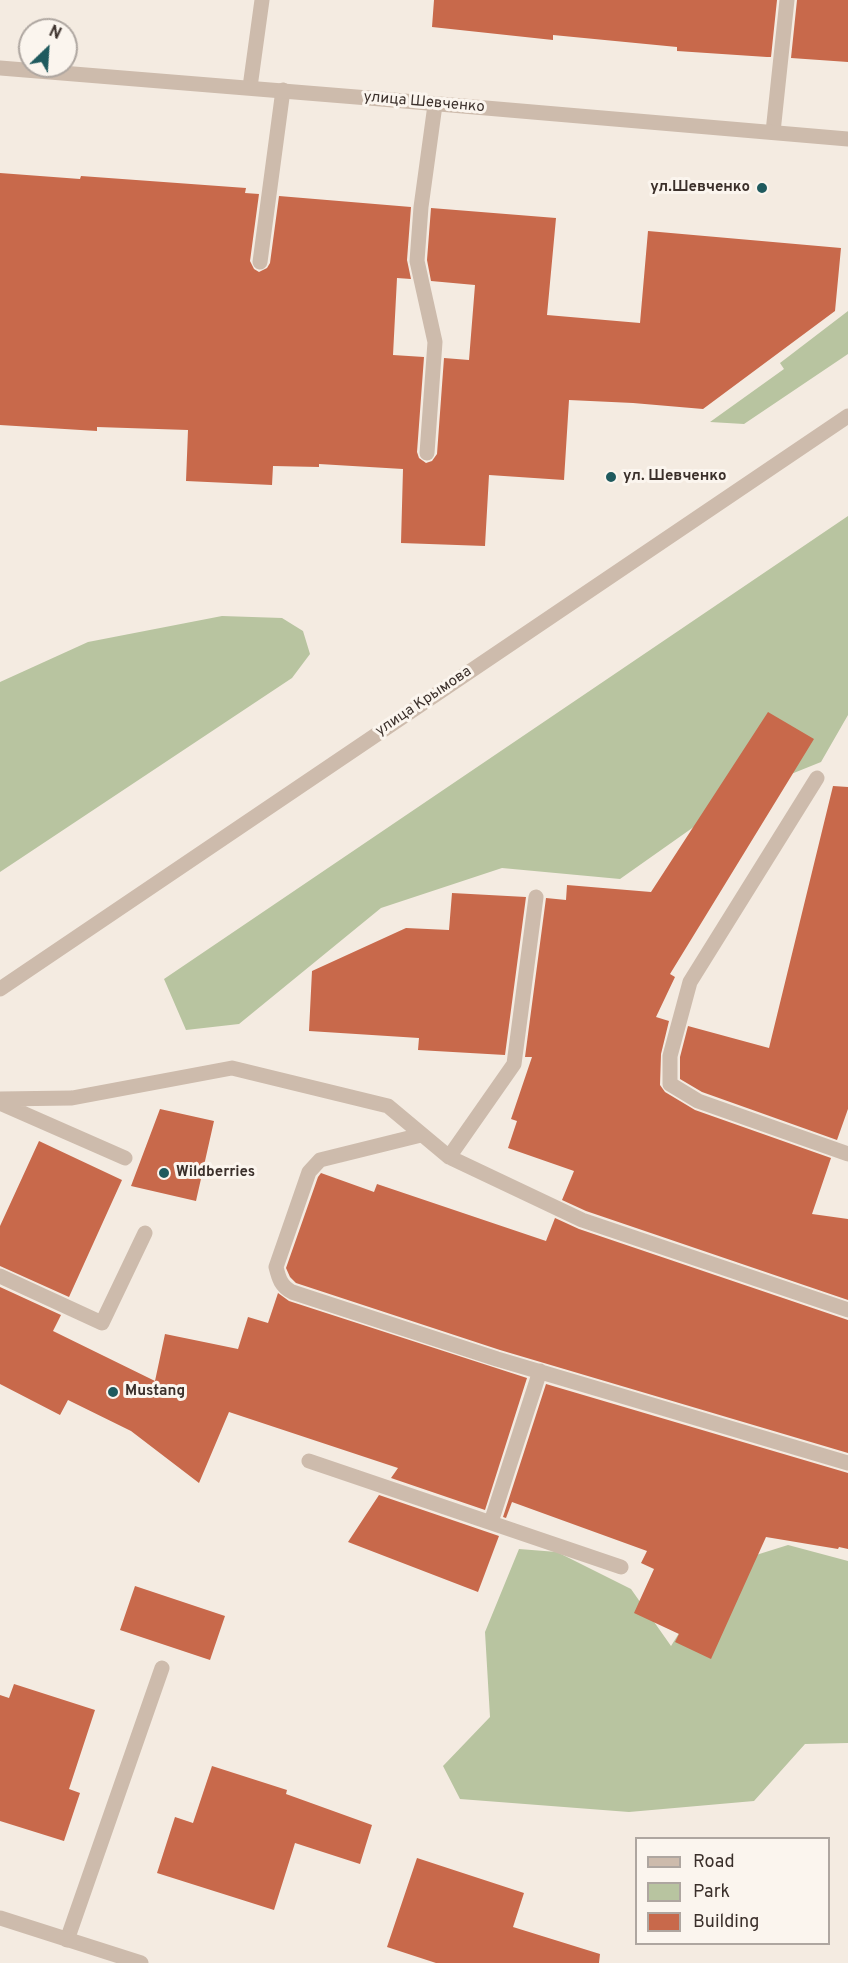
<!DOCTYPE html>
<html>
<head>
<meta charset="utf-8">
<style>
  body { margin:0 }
  #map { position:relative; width:848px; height:1963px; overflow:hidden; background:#f4ebe1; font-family:Overpass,sans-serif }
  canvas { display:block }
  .legend { position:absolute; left:635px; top:1837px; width:195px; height:108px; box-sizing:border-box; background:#fbf5ee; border:2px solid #aea6a0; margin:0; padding:8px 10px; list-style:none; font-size:18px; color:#3b302b }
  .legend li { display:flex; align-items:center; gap:12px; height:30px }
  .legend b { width:30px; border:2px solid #aea6a0 }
  .north { position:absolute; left:18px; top:18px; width:60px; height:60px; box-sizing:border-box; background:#fbf5ee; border:2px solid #aea6a0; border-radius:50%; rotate:25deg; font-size:16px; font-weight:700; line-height:24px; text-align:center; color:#3b302b }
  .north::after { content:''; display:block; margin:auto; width:21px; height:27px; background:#1f5a5e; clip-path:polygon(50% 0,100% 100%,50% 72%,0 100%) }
</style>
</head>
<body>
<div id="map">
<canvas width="848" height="1963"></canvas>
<ul class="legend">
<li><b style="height:8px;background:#cdbbac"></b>Road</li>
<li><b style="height:16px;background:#b8c4a0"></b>Park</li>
<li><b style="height:16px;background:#c8694b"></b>Building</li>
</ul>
<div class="north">N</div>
</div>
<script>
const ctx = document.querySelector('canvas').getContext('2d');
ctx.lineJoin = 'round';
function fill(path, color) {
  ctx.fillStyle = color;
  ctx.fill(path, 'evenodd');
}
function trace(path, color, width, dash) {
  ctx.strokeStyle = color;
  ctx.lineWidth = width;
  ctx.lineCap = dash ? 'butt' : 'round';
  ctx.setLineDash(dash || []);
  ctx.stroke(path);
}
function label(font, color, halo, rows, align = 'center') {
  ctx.font = font + ' Overpass,sans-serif';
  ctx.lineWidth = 6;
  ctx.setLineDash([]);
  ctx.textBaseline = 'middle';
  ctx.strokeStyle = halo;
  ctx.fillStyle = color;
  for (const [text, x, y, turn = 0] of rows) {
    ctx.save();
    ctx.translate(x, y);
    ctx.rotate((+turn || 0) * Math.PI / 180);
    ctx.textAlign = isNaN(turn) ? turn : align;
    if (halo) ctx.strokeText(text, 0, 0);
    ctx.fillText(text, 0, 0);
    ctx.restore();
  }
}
fill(new Path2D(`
  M848,311V354L744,424L710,422L784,369L780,363Z
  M848,516V715L821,762L739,795L620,879L502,868L381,908L239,1024L186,1030L164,979Z
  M222,616L282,618L303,631L310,654L292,678L0,872V682L88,642Z
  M788,1545L848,1561V1743L805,1744L754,1801L629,1812L460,1799L443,1766L490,1717L485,1632L519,1549L557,1552L631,1589L671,1646L721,1566Z`), '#b8c4a0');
fill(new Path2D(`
  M434,0H777L771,57H767L677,51V47L553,35V40L432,27Z
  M797,0H848V62L791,58Z
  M0,173L80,179L81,176L246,188L245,193L259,194L250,261L254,269L259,272L267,268L270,263L279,196L411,207L407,260L411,279L397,278L393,355L424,357L417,452L419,458L426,463L432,461L437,454L444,358L469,360L475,285L431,281L427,260L431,208L556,218L547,315L640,323L648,231L841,248L835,311L703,409L633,403L569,400L564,480L489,475L485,546L401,543L403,469L319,464V467L273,466L272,485L186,481L188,430L97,427V431L0,425Z
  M768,712L814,739L670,974L675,977L656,1017L669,1021L661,1054L660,1085L665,1092L695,1110L831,1158L812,1214L848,1219V1300L586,1211L562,1200L574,1171L508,1148L517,1121L511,1119L532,1057H525L546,898L566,900L567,885L651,892Z
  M833,786L848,787V1109L837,1140L702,1092L680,1079V1057L688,1026L769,1048Z
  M452,893L526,897L505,1055L418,1050L419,1038L309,1031L312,971L406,928L449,930Z
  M160,1109L214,1121L196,1201L131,1186Z
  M39,1141L122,1180L69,1297L0,1266V1226Z
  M321,1173L374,1192L377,1184L546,1241L555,1218L579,1229L848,1320V1453L500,1350L296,1283L290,1277L286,1268L318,1177Z
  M0,1287L61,1315L53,1331L155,1381L165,1334L238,1349L248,1317L268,1323L278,1293L289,1301L527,1378L485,1510L391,1478L398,1468L229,1412L199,1483L131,1431L68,1400L60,1415L0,1384Z
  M546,1384L848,1473V1549L839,1547L838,1549L766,1537L711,1659L675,1642L679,1634L634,1613L654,1569L641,1563L647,1551L512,1502L506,1518L503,1517Z
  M379,1495L499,1536L478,1592L348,1542Z
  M135,1586L225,1616L210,1660L120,1630Z
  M14,1684L95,1710L69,1789L80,1793L64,1841L0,1821V1695L9,1698Z
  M212,1766L287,1790L286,1794L372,1825L360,1864L295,1843L274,1910L157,1873L175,1817L193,1823Z
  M417,1858L524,1893L513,1927L600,1954L599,1963H436L387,1947Z`), '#c8694b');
trace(new Path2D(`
  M250,87L262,0
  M773,132L787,0
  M260,262L283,90
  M427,453L435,342L417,261L421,207L435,105
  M817,778L690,982L670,1056V1084L698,1101L848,1154
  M0,1099L72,1098L232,1068L388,1106L449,1157L582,1220L848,1310
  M0,1103L125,1158
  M421,1135L320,1160L309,1172L276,1267C279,1279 281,1286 292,1292L497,1359L848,1463
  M449,1157L514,1064L536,897
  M0,1276L102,1323L145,1233
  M309,1461L621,1567
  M491,1522L540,1371
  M67,1940L162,1668`), '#cdbbac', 15);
trace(new Path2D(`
  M0,68C283,90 565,115 848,139
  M0,1918L141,1963`), '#cdbbac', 15);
trace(new Path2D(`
  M0,989L848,416`), '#cdbbac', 15);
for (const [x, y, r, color] of [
  [762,188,6,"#1f5a5e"],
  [611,477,6,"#1f5a5e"],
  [164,1173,6,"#1f5a5e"],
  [113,1392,6,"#1f5a5e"]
]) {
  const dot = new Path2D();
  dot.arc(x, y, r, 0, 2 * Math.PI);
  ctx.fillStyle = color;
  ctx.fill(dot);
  trace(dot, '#fbf5ee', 2);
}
label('15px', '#3b302b', '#fbf5ee', [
  ["улица Шевченко",424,103,5],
  ["улица Крымова",424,702,-34]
]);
label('bold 15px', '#3b302b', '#fbf5ee', [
  ["ул.Шевченко",750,188,"right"],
  ["ул. Шевченко",623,477],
  ["Wildberries",176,1173],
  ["Mustang",125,1392]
], 'left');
</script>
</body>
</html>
